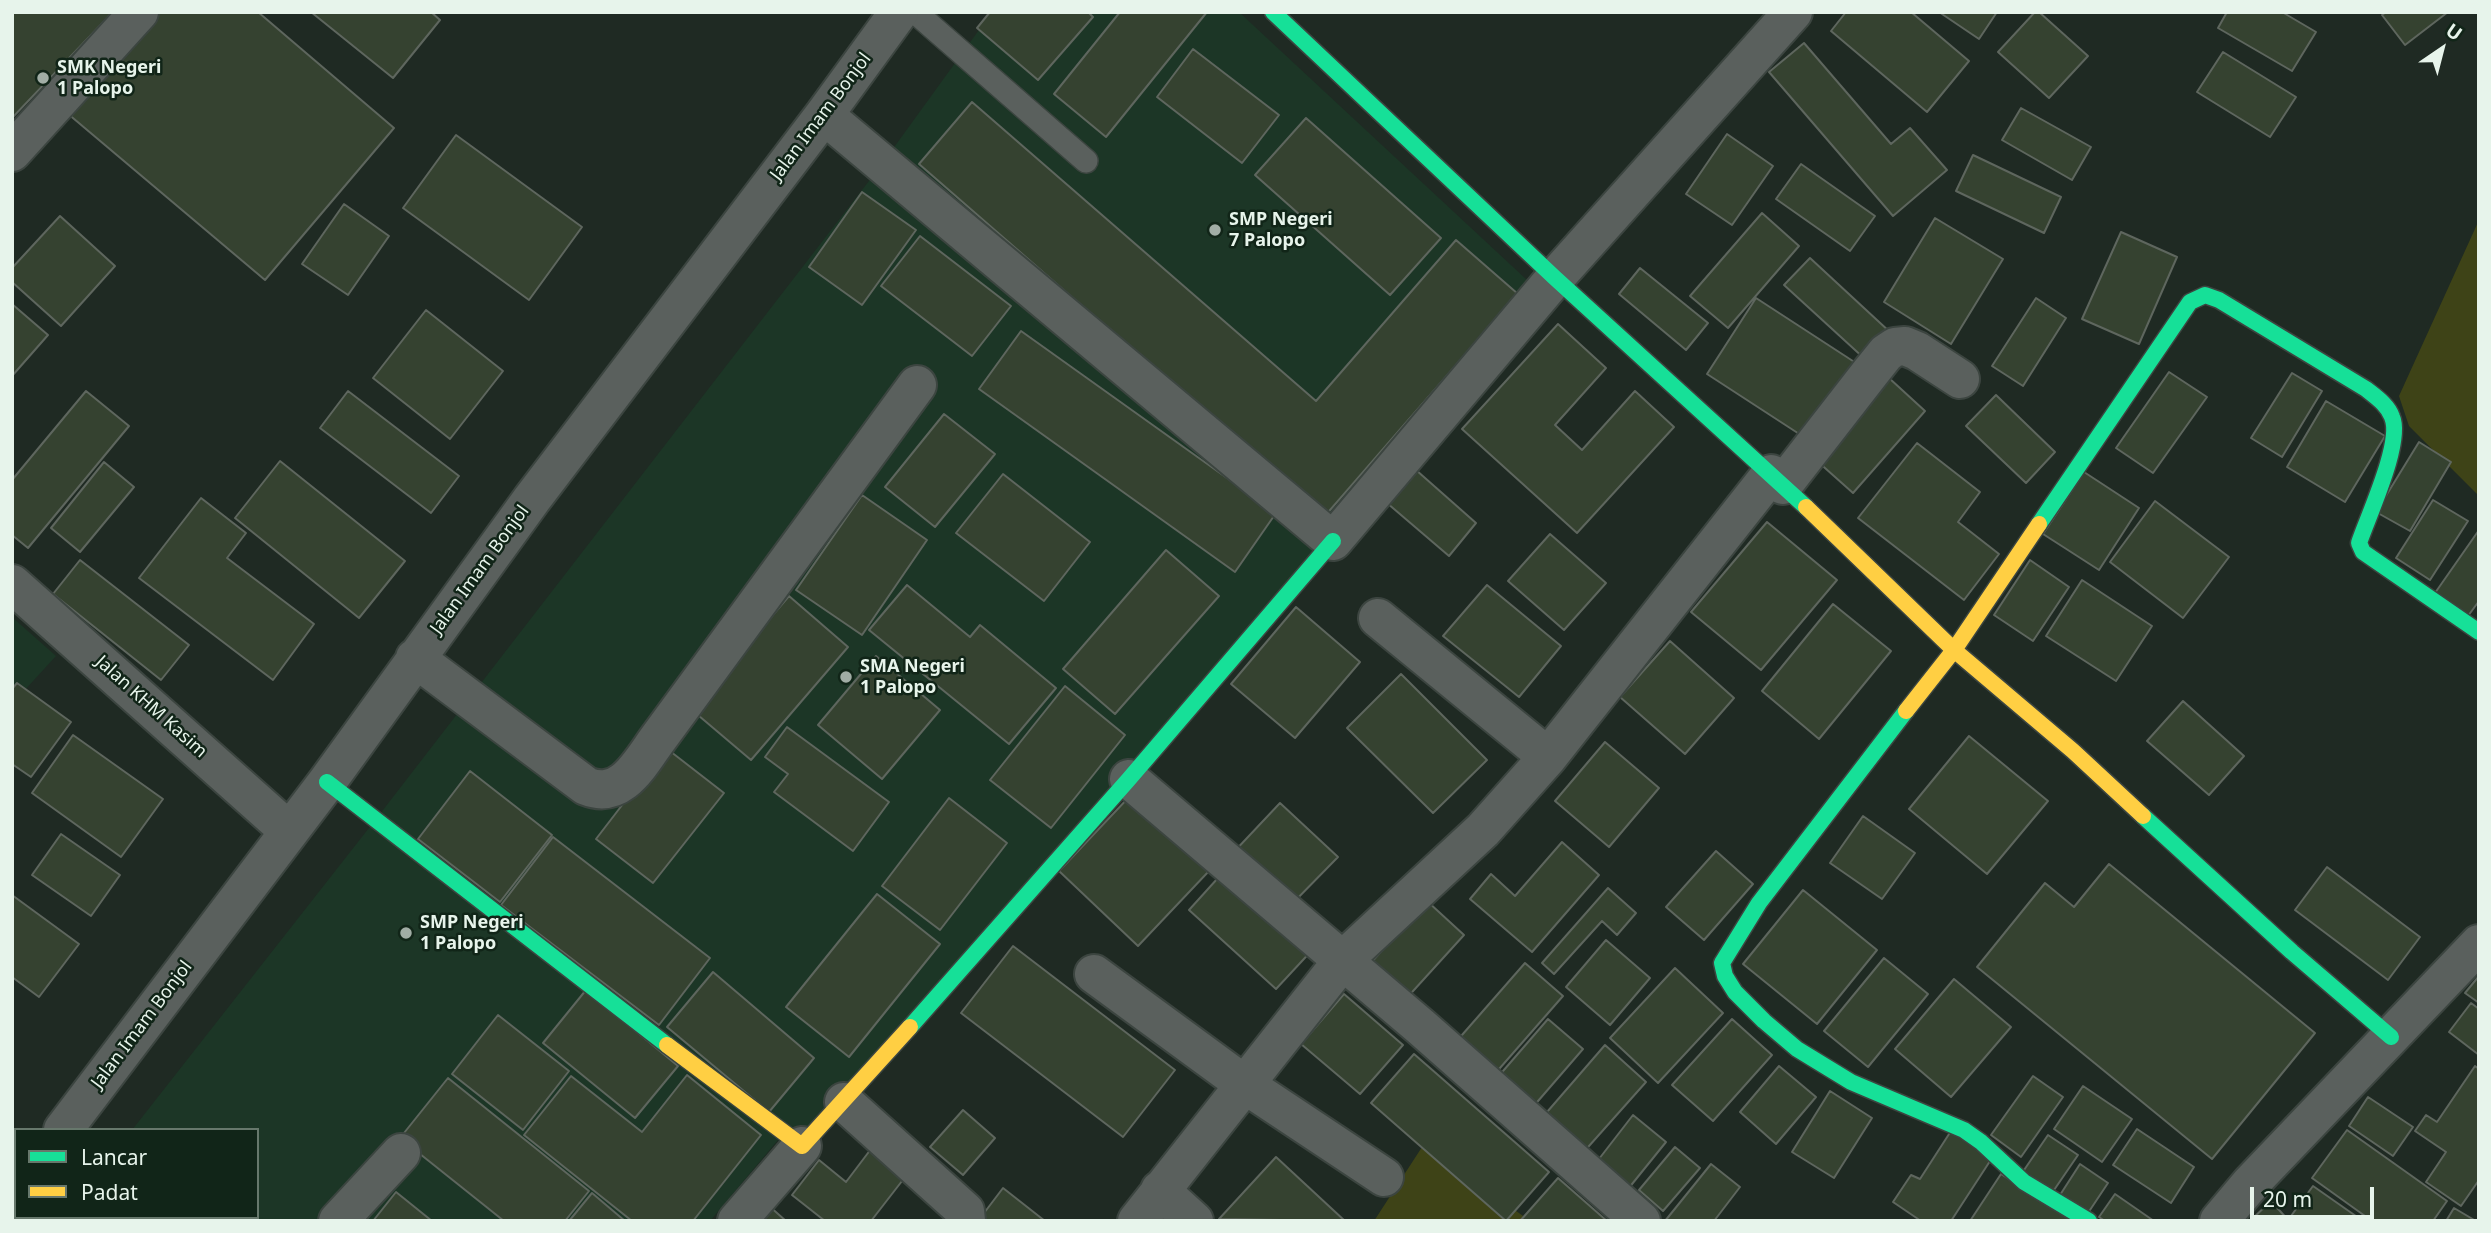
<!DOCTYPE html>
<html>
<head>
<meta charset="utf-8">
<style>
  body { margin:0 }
  #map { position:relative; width:2491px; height:1233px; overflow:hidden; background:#1f2a23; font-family:"Noto Sans",sans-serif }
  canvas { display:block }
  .frame { position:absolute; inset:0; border:14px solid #e7f4eb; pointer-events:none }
  .legend { position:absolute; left:14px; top:1128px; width:245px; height:91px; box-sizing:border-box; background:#112518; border:2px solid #67786c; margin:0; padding:9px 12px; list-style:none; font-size:21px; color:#e7f4eb }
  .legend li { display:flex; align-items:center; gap:14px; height:35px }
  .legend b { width:35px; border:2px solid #67786c }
  .north { position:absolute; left:2407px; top:14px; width:70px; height:70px; -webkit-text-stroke:5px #112518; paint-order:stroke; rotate:35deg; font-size:19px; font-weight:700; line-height:28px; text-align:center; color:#e7f4eb }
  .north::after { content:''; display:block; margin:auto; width:24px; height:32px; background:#e7f4eb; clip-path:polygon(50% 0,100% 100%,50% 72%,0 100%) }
  .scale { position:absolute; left:2250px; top:1187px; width:124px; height:32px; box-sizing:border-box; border:4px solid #e7f4eb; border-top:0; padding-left:9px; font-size:21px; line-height:24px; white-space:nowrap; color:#e7f4eb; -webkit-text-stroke:5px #112518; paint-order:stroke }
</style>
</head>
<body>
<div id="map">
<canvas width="2491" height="1233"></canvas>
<div class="frame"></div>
<ul class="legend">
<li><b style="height:9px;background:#16e098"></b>Lancar</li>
<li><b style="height:9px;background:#ffcf43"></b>Padat</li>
</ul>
<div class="north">U</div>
<div class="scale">20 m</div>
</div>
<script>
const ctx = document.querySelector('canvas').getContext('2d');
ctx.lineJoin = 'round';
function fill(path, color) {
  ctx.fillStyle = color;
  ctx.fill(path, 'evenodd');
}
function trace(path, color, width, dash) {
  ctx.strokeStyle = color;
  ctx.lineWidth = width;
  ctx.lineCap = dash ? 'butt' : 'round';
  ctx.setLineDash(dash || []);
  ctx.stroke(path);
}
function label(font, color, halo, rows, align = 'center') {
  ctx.font = font + ' "Noto Sans",sans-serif';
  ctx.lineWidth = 5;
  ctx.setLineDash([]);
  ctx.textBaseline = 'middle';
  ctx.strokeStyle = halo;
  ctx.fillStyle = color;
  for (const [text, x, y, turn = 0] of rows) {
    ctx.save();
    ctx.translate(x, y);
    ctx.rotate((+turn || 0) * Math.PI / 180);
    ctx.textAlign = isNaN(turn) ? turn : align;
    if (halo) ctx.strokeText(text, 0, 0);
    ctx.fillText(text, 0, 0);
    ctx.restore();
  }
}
fill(new Path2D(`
  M992,12H1239L1541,293L798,1144L783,1134L710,1221H60L63,1217H257V1130H132L376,819L879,168Z
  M12,617L56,656L12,704Z`), '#1c3626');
fill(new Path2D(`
  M2479,220V496L2409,426L2399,396Z
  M1424,1144L1530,1221H1374Z`), '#3e4317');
const building = new Path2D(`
  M12,12H113L12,118Z
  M152,12H258L394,128L265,280L67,113Z
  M311,12H431L440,20L393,78Z
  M990,12H1088L1093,17L1038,80L977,28Z
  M1120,12H1207L1106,137L1054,94Z
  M1846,12H1911L1969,61L1927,112L1831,31Z
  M1939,12H1997L1979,39Z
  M2035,12H2039L2088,56L2049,98L1998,52Z
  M2227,12H2282L2316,32L2292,71L2218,28Z
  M2386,12H2448L2405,45L2382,15Z
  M1804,43L1891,144L1910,128L1947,170L1893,216L1769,72Z
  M1193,49L1279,115L1242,163L1157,97Z
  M2223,52L2296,97L2270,137L2197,92Z
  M972,102L1316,401L1456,240L1518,294L1324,517L919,164Z
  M2021,108L2091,147L2072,180L2002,140Z
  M1306,118L1441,238L1390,295L1255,175Z
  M1727,134L1773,166L1732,225L1686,194Z
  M456,135L582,227L529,300L403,208Z
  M1973,155L2061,197L2044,233L1956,191Z
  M1801,164L1875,216L1850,251L1776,199Z
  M862,192L916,230L862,305L809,267Z
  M344,204L389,236L348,295L302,264Z
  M1762,213L1799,246L1728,328L1690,296Z
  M60,216L115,266L61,326L12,282V268Z
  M1935,218L2003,259L1951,344L1884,302Z
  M2121,232L2177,257L2139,344L2082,319Z
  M920,236L1011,306L972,356L881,286Z
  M1810,258L1891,333L1866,360L1784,285Z
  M1640,268L1708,323L1686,350L1619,294Z
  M1756,298L1859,365L1810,441L1707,374Z
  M2036,298L2066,318L2023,386L1992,366Z
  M12,304L48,335L12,376Z
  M426,310L503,371L450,439L373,378Z
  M1558,324L1606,368L1555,425L1582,450L1635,391L1674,427L1577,533L1462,429Z
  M1021,331L1276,513L1235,572L979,389Z
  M2169,372L2207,397L2153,473L2116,448Z
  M2292,373L2322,391L2282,457L2251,438Z
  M1889,378L1925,411L1853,493L1816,460Z
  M86,391L129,426L28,548L12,535V480Z
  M348,391L459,476L431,513L320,428Z
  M1996,395L2055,452L2026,483L1966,426Z
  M2326,401L2385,436L2345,502L2287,467Z
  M944,414L995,454L935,527L885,487Z
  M2419,442L2451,462L2410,531L2376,512Z
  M1917,443L1980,492L1958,522L1999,554L1964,600L1858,518Z
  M280,461L405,561L359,618L235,518Z
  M104,462L134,487L80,552L51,528Z
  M1416,470L1476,523L1449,556L1387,503Z
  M2084,472L2139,508L2099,570L2043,534Z
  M1003,474L1090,542L1044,601L956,533Z
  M862,495L927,540L862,635L796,590Z
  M201,498L246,533L227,558L314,624L273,680L139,578Z
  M2433,500L2468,521L2430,580L2396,558Z
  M2155,501L2229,557L2183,618L2110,562Z
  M1767,522L1837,580L1761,670L1691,612Z
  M2479,530V601L2468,616L2435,593Z
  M1550,534L1606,583L1564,630L1508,581Z
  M1166,550L1219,596L1115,714L1063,669Z
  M80,560L189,645L161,680L53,594Z
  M2030,560L2069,587L2033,641L1994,615Z
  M2082,580L2152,626L2116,681L2046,636Z
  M907,585L970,637L980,625L1056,688L1009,744L869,630Z
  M1487,585L1561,646L1519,697L1443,636Z
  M789,596L848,647L751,760L692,710Z
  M1833,604L1891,651L1819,739L1762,691Z
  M1296,607L1360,662L1295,738L1231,684Z
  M1670,641L1734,698L1685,754L1620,697Z
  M876,656L940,710L882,779L818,725Z
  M1401,674L1487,760L1433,813L1347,728Z
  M17,683L71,722L31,777L12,764V689Z
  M1065,686L1125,735L1051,828L990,780Z
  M2183,701L2244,756L2209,795L2147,741Z
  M787,727L889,802L853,851L774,792L788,774L765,757Z
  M73,735L163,799L121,857L32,793Z
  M1969,736L2048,801L1987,874L1909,809Z
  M1605,742L1659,788L1609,847L1555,801Z
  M666,748L724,793L653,883L596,839Z
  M470,771L552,835L500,902L418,839Z
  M1130,796L1209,871L1138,946L1059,871Z
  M949,798L1007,843L940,930L882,886Z
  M1280,803L1338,857L1288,908L1231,855Z
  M1863,816L1915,853L1882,899L1830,863Z
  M61,834L120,875L91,916L32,875Z
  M553,837L710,958L659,1025L501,905Z
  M1562,842L1599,875L1532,952L1470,899L1491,874L1515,896Z
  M1716,851L1753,884L1704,940L1666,907Z
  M2109,864L2315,1033L2212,1159L1977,967L2045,883L2074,907Z
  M2327,867L2420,937L2388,980L2295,910Z
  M1227,868L1315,947L1276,989L1189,910Z
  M1608,888L1636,913L1617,935L1602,921L1554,974L1542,963Z
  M1803,890L1877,950L1817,1024L1743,964Z
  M877,894L940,944L849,1057L786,1007Z
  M12,895L79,944L39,997L12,977Z
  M1427,901L1464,935L1404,1001L1367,967Z
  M1606,940L1650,978L1610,1025L1566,987Z
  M1013,946L1175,1070L1123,1137L961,1013Z
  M1884,958L1928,994L1868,1067L1824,1031Z
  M1525,963L1563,996L1493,1076L1455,1043Z
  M1675,968L1723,1013L1658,1083L1610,1038Z
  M713,972L814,1058L769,1112L667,1027Z
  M2479,976V1003L2465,993Z
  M1954,979L2011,1027L1951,1097L1895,1049Z
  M586,990L678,1066L635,1118L543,1043Z
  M1344,994L1403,1045L1360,1094L1301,1044Z
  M2471,1003L2479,1009V1055L2449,1032Z
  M498,1015L569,1071L523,1130L452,1074Z
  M1548,1019L1583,1049L1532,1108L1497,1078Z
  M1732,1019L1772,1055L1713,1121L1672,1085Z
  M1605,1045L1646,1082L1581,1155L1541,1119Z
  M1414,1054L1549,1172L1506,1221L1371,1103Z
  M1779,1066L1816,1097L1776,1144L1740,1112Z
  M2475,1066L2479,1069V1180L2461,1206L2426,1182L2446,1152L2415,1131L2426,1115L2437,1122Z
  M687,1075L761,1135L693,1221H632L524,1135L571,1076L642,1132Z
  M2033,1076L2063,1097L2021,1157L1991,1135Z
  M448,1078L589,1191L565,1221H504L400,1138Z
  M2083,1086L2132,1119L2102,1162L2054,1129Z
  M1830,1091L1872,1118L1834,1178L1792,1152Z
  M2368,1097L2413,1127L2393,1156L2349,1126Z
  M963,1110L995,1138L963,1175L930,1147Z
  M1633,1115L1666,1142L1624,1194L1592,1168Z
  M2137,1129L2194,1167L2171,1203L2113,1165Z
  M2347,1130L2447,1201L2433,1221H2372L2312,1178Z
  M1951,1131L1992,1158L1951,1221H1921L1893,1202L1911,1175L1920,1179Z
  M2048,1135L2078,1155L2052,1193L2022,1173Z
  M874,1145L909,1172L871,1221H825L792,1195L819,1160L846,1182Z
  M1675,1147L1700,1168L1663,1211L1639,1190Z
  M1276,1157L1345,1221L1219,1219Z
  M1711,1164L1740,1187L1714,1221H1665Z
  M2080,1164L2108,1183L2088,1213L2060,1195Z
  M2001,1174L2073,1221H1970Z
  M1558,1178L1607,1221H1520Z
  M2313,1186L2363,1221H2298L2291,1216Z
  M1003,1188L1045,1221H978Z
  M396,1192L432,1221H373Z
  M592,1193L625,1221H569Z
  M2115,1194L2154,1221H2105L2099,1217Z
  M2271,1201L2289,1221H2250Z
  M768,1205L786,1221H755Z
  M2454,1208L2476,1221H2446Z`);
fill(building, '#354230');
trace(building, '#5e665e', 2);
const lane = new Path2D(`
  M915,12L1086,161`);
const street = new Path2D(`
  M824,115L1333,541L1555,278L1793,12
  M12,152L139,12
  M1783,485L1870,373L1886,353L1895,347L1905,346L1917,351L1960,379
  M12,584L289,831
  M1378,618L1548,757
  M415,658L586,786C623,801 641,761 660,736L917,385
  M1129,779L1421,1027L1641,1221
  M1094,974L1244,1084L1384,1177
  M844,1102L965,1211L966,1221
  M63,1130L327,782L532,499L824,115L899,12
  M1160,1190L1194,1221
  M12,1203L16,1198
  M145,1217L149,1221
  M338,1221L401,1153
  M737,1221L802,1146
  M1137,1221L1343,960L1483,830L1548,757L1771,474
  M2219,1221L2251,1183L2479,944`);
const fast = new Path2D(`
  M1273,12L1555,278L1806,507
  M2039,524L2190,302L2205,295L2219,300L2366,389C2376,397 2388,405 2392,417C2403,442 2368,516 2359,543L2363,552L2479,632
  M1906,711L1759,903L1722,963L1725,976L1735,992L1764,1021L1797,1049L1851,1082L1964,1130L1981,1142L2024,1182L2089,1221
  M327,782L667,1045
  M2143,816L2292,952L2391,1037
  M910,1027L1129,779L1333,541`);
const slow = new Path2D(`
  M1806,507L1954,650L2073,751L2143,816
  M1906,711L1954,650L2039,524
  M667,1045L802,1146L910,1027`);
trace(lane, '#3c4540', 26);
trace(street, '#3c4540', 42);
trace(fast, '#3c4540', 19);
trace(slow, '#3c4540', 19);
trace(lane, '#5a605d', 23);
trace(street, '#5a605d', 38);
trace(fast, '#16e098', 16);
trace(slow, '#ffcf43', 16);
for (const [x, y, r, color] of [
  [43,78,7,"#a1ada5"],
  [1215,230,7,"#a1ada5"],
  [846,677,7,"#a1ada5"],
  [406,933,7,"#a1ada5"]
]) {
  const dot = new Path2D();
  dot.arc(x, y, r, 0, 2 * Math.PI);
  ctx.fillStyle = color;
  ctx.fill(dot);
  trace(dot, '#112518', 2.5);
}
label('bold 18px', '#e7f4eb', '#112518', [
  ["SMK Negeri",57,68],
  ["1 Palopo",57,89],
  ["SMP Negeri",1229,220],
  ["7 Palopo",1229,241],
  ["SMA Negeri",860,667],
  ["1 Palopo",860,688],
  ["SMP Negeri",420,923],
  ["1 Palopo",420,944]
], 'left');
label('18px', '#e7f4eb', '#112518', [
  ["Jalan Imam Bonjol",821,117,-53],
  ["Jalan Imam Bonjol",480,570,-54],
  ["Jalan KHM Kasim",151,707,42],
  ["Jalan Imam Bonjol",142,1025,-53]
]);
</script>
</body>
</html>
